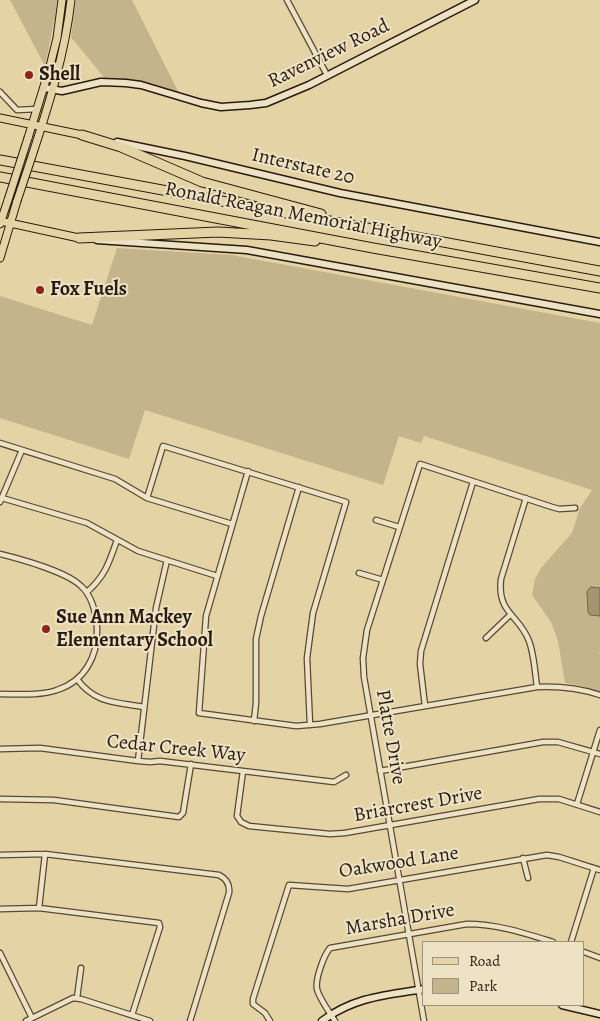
<!DOCTYPE html>
<html>
<head>
<meta charset="utf-8">
<style>
  body { margin:0 }
  #map { position:relative; width:600px; height:1021px; overflow:hidden; background:#e4d3a5; font-family:Alegreya,serif }
  canvas { display:block }
  .legend { position:absolute; left:422px; top:941px; width:162px; height:65px; box-sizing:border-box; background:#ede2c4; border:1px solid #9f927c; margin:0; padding:6px 9px; list-style:none; font-size:15px; color:#2a1a10 }
  .legend li { display:flex; align-items:center; gap:10px; height:25px }
  .legend b { width:25px; border:1px solid #9f927c }
</style>
</head>
<body>
<div id="map">
<canvas width="600" height="1021"></canvas>
<ul class="legend">
<li><b style="height:6px;background:#e4d3a5"></b>Road</li>
<li><b style="height:14px;background:#c4b48c"></b>Park</li>
</ul>
</div>
<script>
const ctx = document.querySelector('canvas').getContext('2d');
ctx.lineJoin = 'round';
function fill(path, color) {
  ctx.fillStyle = color;
  ctx.fill(path, 'evenodd');
}
function trace(path, color, width, dash) {
  ctx.strokeStyle = color;
  ctx.lineWidth = width;
  ctx.lineCap = dash ? 'butt' : 'round';
  ctx.setLineDash(dash || []);
  ctx.stroke(path);
}
function label(font, color, halo, rows, align = 'center') {
  ctx.font = font + ' Alegreya,serif';
  ctx.lineWidth = 4;
  ctx.setLineDash([]);
  ctx.textBaseline = 'middle';
  ctx.strokeStyle = halo;
  ctx.fillStyle = color;
  for (const [text, x, y, turn = 0] of rows) {
    ctx.save();
    ctx.translate(x, y);
    ctx.rotate((+turn || 0) * Math.PI / 180);
    ctx.textAlign = isNaN(turn) ? turn : align;
    if (halo) ctx.strokeText(text, 0, 0);
    ctx.fillText(text, 0, 0);
    ctx.restore();
  }
}
fill(new Path2D(`
  M10,0H57L55,17L45,66Z
  M76,0H132L180,95L106,80L71,37Z
  M117,248L232,255L600,323V652L599,653L600,654V692L585,687L565,683L558,641L551,622L532,595L535,579L541,568L572,533L580,508L592,490L424,436L421,443L399,436L383,485L145,410L129,459L0,418V296L92,325Z`), '#c4b48c');
const water = new Path2D(`
  M591,587L600,588V616L590,615L588,612L587,592Z`);
fill(water, '#a59472');
trace(water, '#74634b', 1);
const street = new Path2D(`
  M287,0L327,75
  M0,92L17,110L38,109
  M0,443L115,479L147,498L232,524
  M248,471L206,616L199,713L296,726L320,724L537,687C559,686 579,688 600,695
  M2,498L87,523L138,551L217,576
  M147,498L163,446L346,502L313,613L307,658L310,725
  M526,498L501,579C497,614 519,614 529,641C534,654 535,672 537,687
  M0,502L22,450
  M376,520L399,527
  M0,554C20,559 67,572 81,586C93,597 96,613 97,628C98,656 85,681 57,690C40,696 18,694 0,694
  M359,573L383,580
  M87,592C105,576 109,563 117,540
  M486,638L510,615
  M77,679C95,704 117,702 144,707
  M425,706L420,664L421,651L473,482
  M254,721L256,703V639L261,616L299,487
  M0,749L40,748L138,761L150,762L160,761L334,782L346,775
  M138,761L156,608L167,560
  M243,771L237,816L241,822L249,826L330,834L345,833L539,799H559L600,812
  M380,771L543,742H558L600,754
  M0,799L54,800L179,817L183,813L191,764
  M577,804L600,730
  M0,855L45,854L219,875C227,879 230,885 229,893L190,1021
  M523,858L528,878
  M39,908L45,854
  M0,909L39,908L159,923L160,927L132,1015
  M571,942L594,868
  M584,952L600,958
  M0,953L32,1018
  M77,998L81,968
  M26,1021L73,998L81,999L150,1021
  M270,1021L265,1013L253,1004V999L289,885L348,889L547,855L559,857L600,870
  M335,1021C330,1013 319,998 317,989C315,979 324,955 330,948L467,924C497,924 524,933 553,942
  M424,1021L364,677L363,658L367,630L420,464L552,507L559,509L575,508`);
const secondary = new Path2D(`
  M45,88L62,91L101,82L126,83L141,85L201,103L221,107L250,105L266,103L309,85L475,0
  M117,142L185,156L340,193L600,242
  M97,240L247,250L600,314
  M562,1005L600,1014
  M322,1021C354,997 386,995 424,989`);
const primary = new Path2D(`
  M0,118L82,135
  M28,138L49,70L57,38L62,0
  M32,156C49,104 65,54 71,0
  M0,221L79,238
  M0,224L8,200
  M0,258L17,201`);
const highway = new Path2D(`
  M82,135L121,147L202,182L321,214
  M0,160L600,271
  M0,177L373,248L600,288
  M79,238L218,232L271,235L315,241`);
trace(street, '#584835', 7);
trace(secondary, '#2a1a10', 9);
trace(primary, '#2a1a10', 9);
trace(highway, '#2a1a10', 11);
trace(street, '#ede2c4', 4.5);
trace(secondary, '#ede2c4', 6);
trace(primary, '#e4d3a5', 7);
trace(highway, '#e4d3a5', 9);
const primaryBridge = new Path2D(`
  M8,200L28,138
  M17,201L32,156`);
trace(primaryBridge, '#2a1a10', 9, []);
trace(primaryBridge, '#e4d3a5', 7);
for (const [x, y, r, color] of [
  [29,75,5,"#8f2418"],
  [40,290,5,"#8f2418"],
  [46,629,5,"#8f2418"]
]) {
  const dot = new Path2D();
  dot.arc(x, y, r, 0, 2 * Math.PI);
  ctx.fillStyle = color;
  ctx.fill(dot);
  trace(dot, '#ede2c4', 2);
}
label('20px', '#2a1a10', '#ede2c4', [
  ["Ravenview Road",329,54,-26],
  ["Interstate 20",303,167,13],
  ["Ronald Reagan Memorial Highway",303,216,11],
  ["Platte Drive",390,737,80],
  ["Cedar Creek Way",176,749,6],
  ["Briarcrest Drive",418,805,-10],
  ["Oakwood Lane",399,863,-9],
  ["Marsha Drive",400,920,-10]
]);
label('bold 20px', '#2a1a10', '#ede2c4', [
  ["Shell",39,75],
  ["Fox Fuels",50,290],
  ["Sue Ann Mackey",56,618],
  ["Elementary School",56,641]
], 'left');
</script>
</body>
</html>
